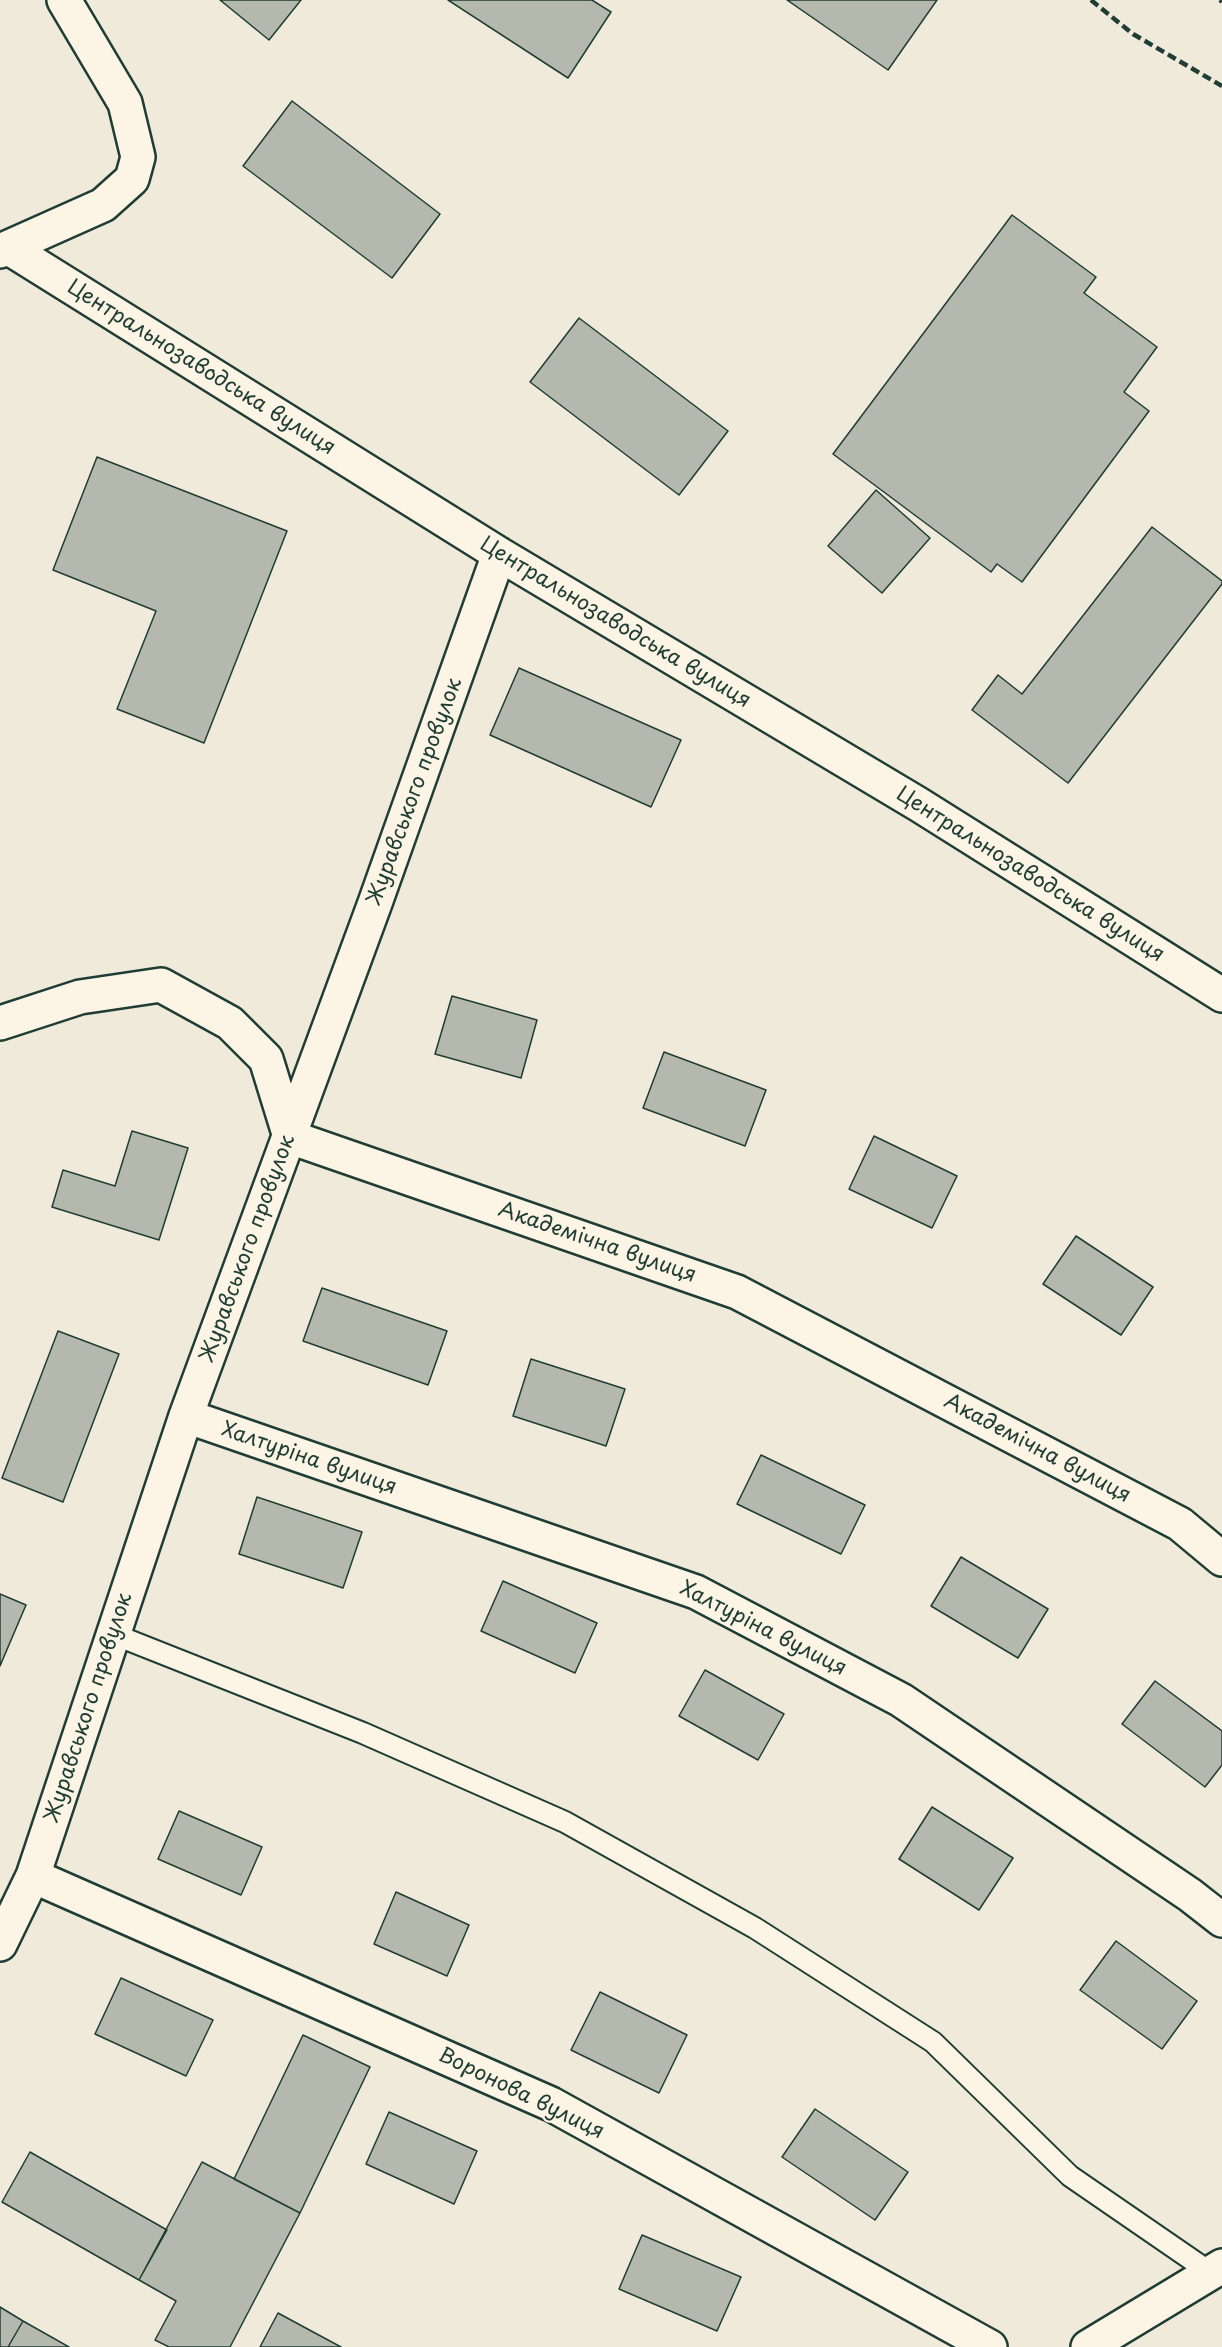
<!DOCTYPE html>
<html>
<head>
<meta charset="utf-8">
<style>
  body { margin:0 }
  canvas { display:block; background:#efeada }
</style>
</head>
<body>
<canvas width="1222" height="2347"></canvas>
<script>
const ctx = document.querySelector('canvas').getContext('2d');
ctx.lineJoin = 'round';
function fill(path, color) {
  ctx.fillStyle = color;
  ctx.fill(path, 'evenodd');
}
function trace(path, color, width, dash) {
  ctx.strokeStyle = color;
  ctx.lineWidth = width;
  ctx.lineCap = dash ? 'butt' : 'round';
  ctx.setLineDash(dash || []);
  ctx.stroke(path);
}
function label(font, color, halo, rows, align = 'center') {
  ctx.font = font + ' "Playpen Sans",sans-serif';
  ctx.lineWidth = 4.5;
  ctx.setLineDash([]);
  ctx.textBaseline = 'middle';
  ctx.strokeStyle = halo;
  ctx.fillStyle = color;
  for (const [text, x, y, turn = 0] of rows) {
    ctx.save();
    ctx.translate(x, y);
    ctx.rotate((+turn || 0) * Math.PI / 180);
    ctx.textAlign = isNaN(turn) ? turn : align;
    if (halo) ctx.strokeText(text, 0, 0);
    ctx.fillText(text, 0, 0);
    ctx.restore();
  }
}
const building = new Path2D(`
  M220,0H301L269,40Z
  M448,0H592L611,12L568,78Z
  M787,0H937L888,70Z
  M292,101L440,214L392,278L243,166Z
  M1012,215L1096,277L1084,293L1157,347L1124,392L1149,411L1022,582L997,564L991,572L833,454Z
  M579,318L728,431L679,495L530,382Z
  M97,457L287,531L204,743L117,709L156,611L53,570Z
  M876,490L930,538L882,593L828,546Z
  M1152,527L1222,581V584L1068,783L972,710L998,675L1022,694Z
  M519,668L681,740L651,807L490,735Z
  M452,996L537,1020L521,1078L435,1054Z
  M664,1052L766,1090L745,1146L643,1108Z
  M132,1131L188,1148L159,1240L52,1207L63,1170L115,1186Z
  M874,1136L957,1176L932,1228L849,1189Z
  M1076,1236L1153,1287L1121,1335L1043,1284Z
  M322,1288L447,1331L428,1385L303,1341Z
  M58,1331L119,1354L63,1502L2,1478Z
  M531,1359L625,1389L606,1446L513,1416Z
  M761,1455L865,1505L841,1554L737,1504Z
  M257,1497L362,1532L343,1588L239,1554Z
  M961,1557L1048,1609L1018,1658L931,1606Z
  M503,1581L597,1623L575,1673L481,1631Z
  M0,1594L26,1605L0,1666Z
  M705,1670L784,1714L758,1760L679,1716Z
  M1155,1681L1222,1731V1765L1205,1787L1122,1724Z
  M932,1807L1013,1858L979,1910L899,1859Z
  M179,1811L262,1847L241,1895L158,1859Z
  M396,1892L469,1925L447,1976L374,1944Z
  M1116,1941L1197,2001L1162,2049L1080,1990Z
  M121,1978L213,2020L186,2076L95,2034Z
  M600,1992L687,2035L659,2093L571,2050Z
  M303,2035L370,2067L300,2213L234,2179Z
  M815,2109L908,2172L875,2220L782,2157Z
  M389,2112L477,2151L454,2204L366,2164Z
  M30,2152L167,2230L139,2280L2,2202Z
  M202,2162L300,2213L230,2347H169L155,2340L176,2301L139,2280Z
  M642,2235L741,2277L717,2331L619,2289Z
  M0,2307L23,2321L8,2347H0Z
  M278,2313L315,2333L341,2347H260Z
  M23,2321L69,2347H8Z`);
fill(building, '#b5b9ad');
trace(building, '#1f3d34', 1.5);
const service = new Path2D(`
  M113,1634L363,1733L565,1822L755,1928L933,2042L1070,2176L1211,2273`);
const minor = new Path2D(`
  M9,248L499,554L918,804L1222,995
  M0,251L103,205L132,179L138,157L125,103L64,0
  M0,1023L80,997L161,985L230,1023L266,1059L290,1137L737,1292L1180,1524L1222,1559
  M186,1416L696,1592L901,1700L1190,1895L1222,1920
  M33,1876L551,2104L990,2347
  M0,1944L33,1876L186,1416L375,903L499,554`);
const secondary = new Path2D(`
  M1088,2347L1222,2266`);
trace(service, '#1f3d34', 24);
trace(minor, '#1f3d34', 38);
trace(secondary, '#1f3d34', 38);
trace(service, '#fcf5e5', 20);
trace(minor, '#fcf5e5', 33);
trace(secondary, '#fcf5e5', 33);
trace(new Path2D(`
  M1091,0L1133,34L1222,86
  M1220,0L1222,2`), '#1f3d34', 4.5, [9, 4.5]);
label('21px', '#1f3d34', '#fcf5e5', [
  ["Центральнозаводська вулиця",201,368,32],
  ["Центральнозаводська вулиця",615,623,31],
  ["Журавського провулок",415,792,-70],
  ["Центральнозаводська вулиця",1030,875,32],
  ["Академічна вулиця",597,1243,19],
  ["Журавського провулок",248,1249,-70],
  ["Академічна вулиця",1037,1449,28],
  ["Халтуріна вулиця",309,1459,19],
  ["Халтуріна вулиця",763,1629,27],
  ["Журавського провулок",89,1708,-72],
  ["Воронова вулиця",521,2094,26]
]);
</script>
</body>
</html>
